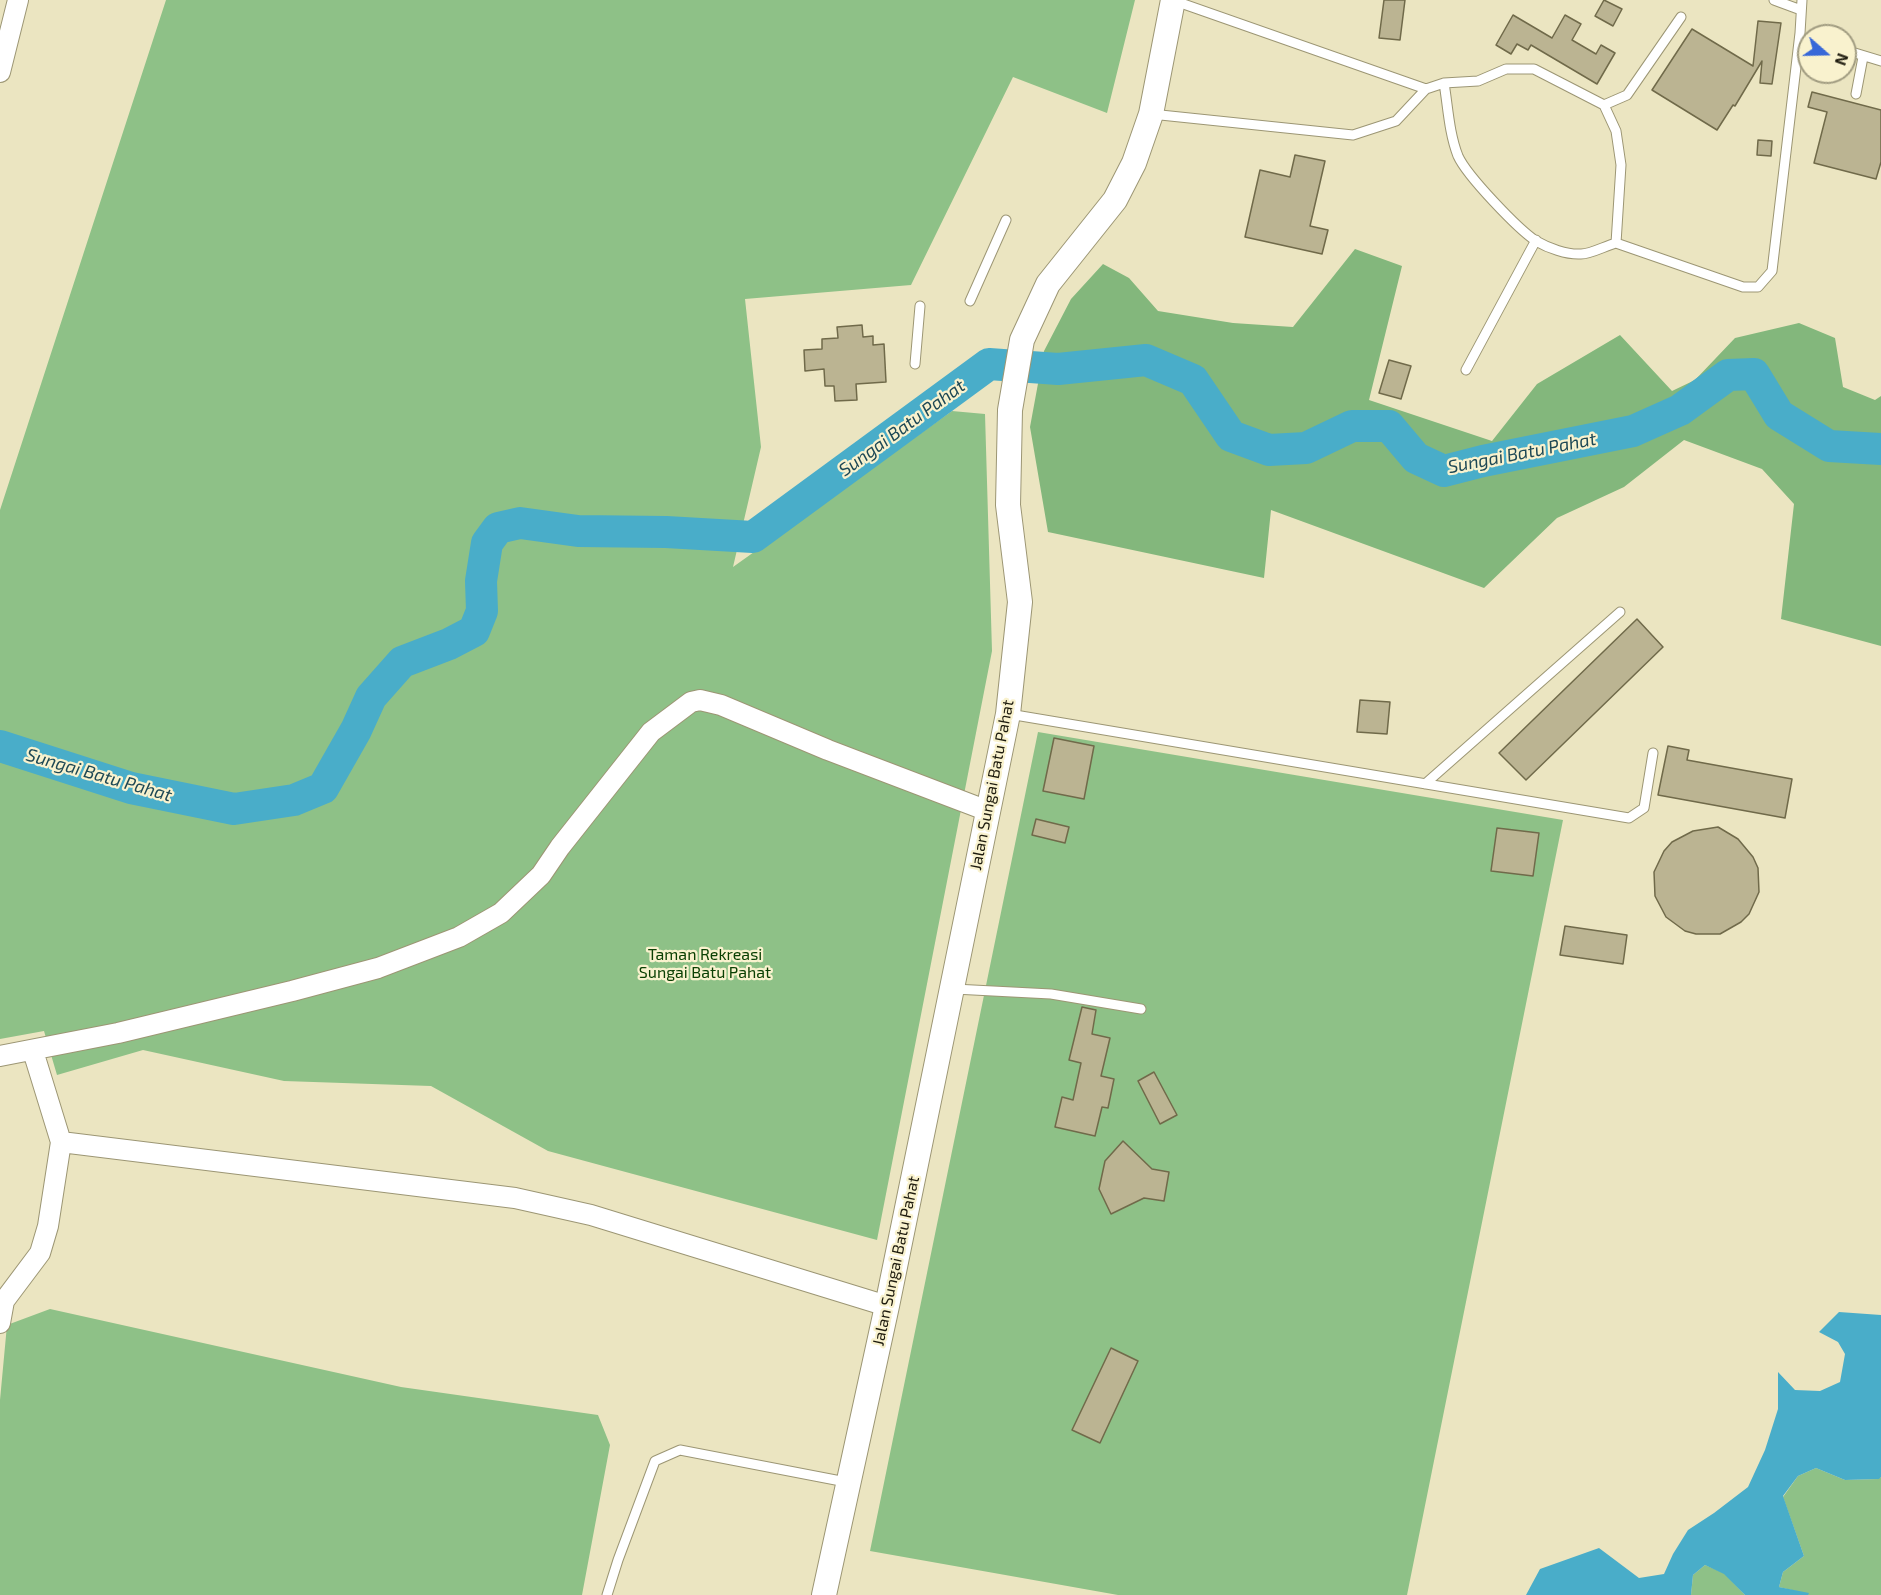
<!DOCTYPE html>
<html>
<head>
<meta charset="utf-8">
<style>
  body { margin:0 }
  #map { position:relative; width:1881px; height:1595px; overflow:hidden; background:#ebe5c1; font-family:"Exo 2",sans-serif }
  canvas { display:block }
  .north { position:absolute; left:1797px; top:24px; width:60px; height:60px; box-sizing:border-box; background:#f9f2ce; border:2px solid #a19c81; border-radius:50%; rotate:110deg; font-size:16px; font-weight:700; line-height:24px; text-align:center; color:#1e1b0e }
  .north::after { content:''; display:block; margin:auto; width:21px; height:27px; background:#3868d8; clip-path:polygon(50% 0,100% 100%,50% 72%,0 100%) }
</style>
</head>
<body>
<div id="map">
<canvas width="1881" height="1595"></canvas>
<div class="north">N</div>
</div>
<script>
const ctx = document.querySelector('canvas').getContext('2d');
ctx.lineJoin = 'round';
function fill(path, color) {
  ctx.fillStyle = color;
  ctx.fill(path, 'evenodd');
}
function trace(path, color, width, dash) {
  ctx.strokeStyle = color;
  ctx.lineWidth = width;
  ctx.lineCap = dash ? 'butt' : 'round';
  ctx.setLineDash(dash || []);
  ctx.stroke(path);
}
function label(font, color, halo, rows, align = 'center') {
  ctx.font = font + ' "Exo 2",sans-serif';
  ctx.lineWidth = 4.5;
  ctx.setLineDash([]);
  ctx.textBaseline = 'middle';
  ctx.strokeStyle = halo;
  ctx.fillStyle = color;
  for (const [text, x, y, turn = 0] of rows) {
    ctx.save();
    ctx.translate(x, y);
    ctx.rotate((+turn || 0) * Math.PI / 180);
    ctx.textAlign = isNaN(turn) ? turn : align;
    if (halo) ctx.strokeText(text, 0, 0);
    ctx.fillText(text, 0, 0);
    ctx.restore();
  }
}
fill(new Path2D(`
  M166,0H1135L1107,113L1013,77L911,285L745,299L761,447L733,567L952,411L985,414L992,651L877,1240L548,1151L431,1086L284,1081L143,1050L57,1075L44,1031L0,1039V510Z
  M1038,732L1563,820L1407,1595H1118L870,1551Z
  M50,1309L401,1387L598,1415L610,1445L582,1595H0V1400L7,1325Z
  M1816,1468L1845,1480L1878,1479L1881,1477V1595H1808V1594L1779,1587L1783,1572L1804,1556L1783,1497L1798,1476Z
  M1705,1565L1724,1573L1745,1595H1691L1693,1575Z`), '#8ec187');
fill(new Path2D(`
  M1355,249L1402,266L1369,400L1492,441L1537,384L1620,335L1672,391L1695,380L1735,338L1799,323L1835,338L1843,387L1875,400L1881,396V646L1781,619L1794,504L1762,469L1684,440L1624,487L1557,518L1484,588L1271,510L1264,578L1048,532L1030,427L1044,351L1071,299L1103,264L1129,278L1158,311L1233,323L1293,327Z`), '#83b77c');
fill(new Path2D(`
  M1839,1312L1881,1315V1477L1879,1479L1845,1480L1816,1468L1798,1476L1783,1496L1804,1556L1783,1572L1779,1587L1809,1593L1808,1595H1745L1724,1574L1705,1565L1693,1575L1691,1595H1526L1540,1569L1599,1548L1639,1578L1664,1574L1673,1554L1688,1530L1714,1513L1748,1487L1765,1450L1778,1409V1372L1795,1390L1820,1391L1840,1382L1845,1354L1838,1342L1819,1332Z`), '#49adc9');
trace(new Path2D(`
  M0,746L131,788L234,809L294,800L323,788L356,730L371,697L402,662L449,644L474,631L482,611L481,581L487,543L498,528L520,523L578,531L666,532L753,537L989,364L1058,369L1146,360L1193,380L1231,436L1269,450L1306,448L1352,426H1389L1416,458L1444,471L1483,461L1633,431L1680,410L1728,375L1754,374L1779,415L1829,446L1881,449`), '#49adc9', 32);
const building = new Path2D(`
  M1384,0H1405L1400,40L1379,38Z
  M1604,0L1622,9L1613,26L1595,16Z
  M1513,15L1552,38L1565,15L1581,24L1572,40L1596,54L1601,45L1615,53L1597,84L1531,45L1528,50L1517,44L1511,54L1496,45Z
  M1758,21L1781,23L1772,84L1760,83L1762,61L1735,106L1733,105L1717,130L1652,90L1692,29L1753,66Z
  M1812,92L1881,110V162L1876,179L1814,163L1827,112L1808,107Z
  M1758,140L1772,141L1771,156L1757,155Z
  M1295,155L1325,161L1310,226L1328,230L1322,254L1245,237L1260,170L1290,177Z
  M862,325L863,337L873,336V345L884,344L886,382L856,384L857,400L835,401L834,386H825L824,369L805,371L804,350L822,349V339L838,338L837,327Z
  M1389,360L1411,366L1401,399L1379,393Z
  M1637,619L1663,647L1526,780L1499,753Z
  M1360,700L1390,702L1387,734L1357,732Z
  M1054,738L1094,746L1084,799L1043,791Z
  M1668,746L1689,750L1687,760L1792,779L1785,818L1658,795Z
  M1036,819L1069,827L1065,843L1032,835Z
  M1718,827L1738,839L1753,857L1758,868L1759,892L1749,914L1741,922L1720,934H1696L1685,931L1666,917L1655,896L1654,872L1664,851L1672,842L1693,831Z
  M1497,828L1539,833L1533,876L1491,871Z
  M1565,926L1627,935L1623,964L1560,955Z
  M1082,1007L1096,1010L1092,1034L1110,1038L1101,1076L1114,1079L1108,1108L1102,1107L1095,1136L1055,1127L1062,1097L1073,1100L1081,1063L1069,1060Z
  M1154,1072L1177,1115L1160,1124L1138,1081Z
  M1123,1141L1152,1169L1169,1172L1164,1201L1144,1198L1111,1214L1099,1189L1105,1161Z
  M1111,1348L1138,1361L1100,1443L1072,1430Z`);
fill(building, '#bbb492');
trace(building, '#706a4a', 1.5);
const service = new Path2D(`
  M1774,0L1801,10
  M1175,1L1426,89L1444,83L1478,81L1506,69H1534L1604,105L1616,131L1621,165L1616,243L1743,287H1758L1772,271L1800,33L1802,0
  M1845,50L1881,61
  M1444,83C1448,107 1449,133 1458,156C1467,176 1518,229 1536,241C1548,248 1567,255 1581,254C1591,254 1605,246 1616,243
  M1856,94L1863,57
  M1604,105L1627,95L1681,17
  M1151,114L1353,135L1396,121L1426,89
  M970,301L1006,220
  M915,364L920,306
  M1466,370L1536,240
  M1009,714L1629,818L1644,808L1653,753
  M1425,784L1620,612
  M954,989L1051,994L1141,1009
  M607,1595L618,1560L655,1461L680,1450L846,1482`);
const minor = new Path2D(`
  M0,72L18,0
  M0,1056L118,1033L292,991L378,968L459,937L501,913L541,875L560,847L651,732L691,702L700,700L721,705L828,750L988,811
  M61,1142L515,1198L591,1215L887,1306
  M0,1323L4,1301L40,1253L48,1226L61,1142L33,1051`);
const tertiary = new Path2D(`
  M824,1595L887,1306L1008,714L1020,602L1008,505L1010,410L1022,340L1048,284L1115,200L1134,163L1151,114L1173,0`);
trace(service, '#9c9674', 11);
trace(minor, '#9c9674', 22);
trace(tertiary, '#9c9674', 26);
trace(service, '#fff', 9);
trace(minor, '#fff', 20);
trace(tertiary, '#fff', 24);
label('16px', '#1e1b0e', '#f9f2ce', [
  ["Jalan Sungai Batu Pahat",992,785,-79],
  ["Jalan Sungai Batu Pahat",896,1261,-78]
]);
label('16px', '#0a4003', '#f9f2ce', [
  ["Taman Rekreasi",705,955],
  ["Sungai Batu Pahat",705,973]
]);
label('italic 18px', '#1d4855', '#f9f2ce', [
  ["Sungai Batu Pahat",902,428,-36],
  ["Sungai Batu Pahat",1522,453,-11],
  ["Sungai Batu Pahat",99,775,16]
]);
</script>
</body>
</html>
